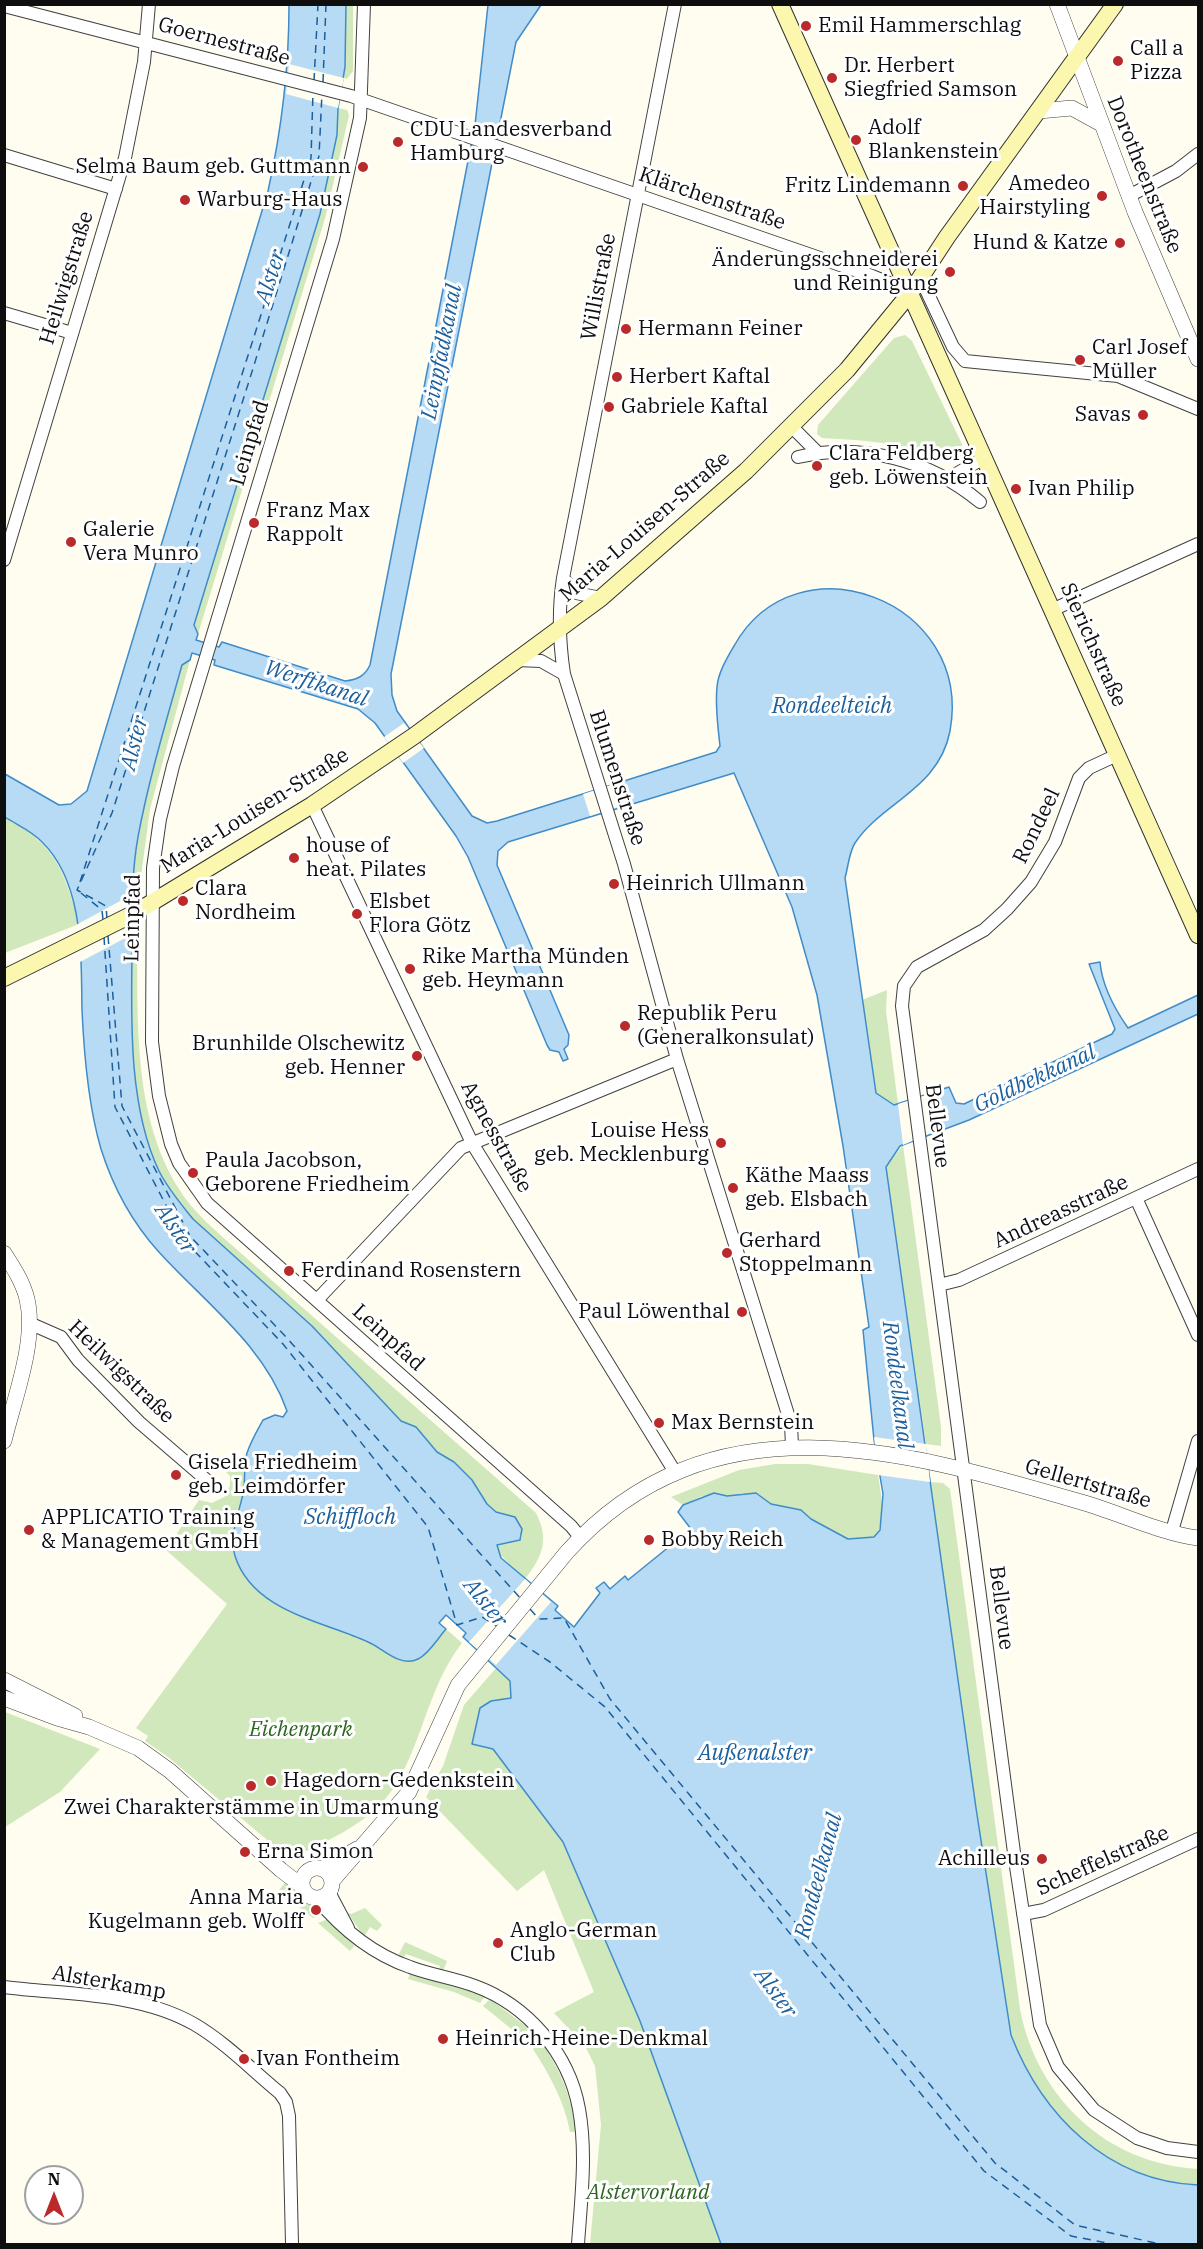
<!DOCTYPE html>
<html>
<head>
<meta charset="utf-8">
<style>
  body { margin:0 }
  #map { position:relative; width:1203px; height:2249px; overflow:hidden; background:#fffcf0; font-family:"IBM Plex Serif",serif }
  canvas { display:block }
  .frame { position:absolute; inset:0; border:6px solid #0e0e0e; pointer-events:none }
  .north { position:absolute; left:24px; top:2165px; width:60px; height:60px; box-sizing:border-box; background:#fff; border:2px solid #9f9f9f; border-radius:50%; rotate:0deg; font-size:16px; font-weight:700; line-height:24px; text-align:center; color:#0e0e0e }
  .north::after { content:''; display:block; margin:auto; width:21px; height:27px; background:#bb2a2a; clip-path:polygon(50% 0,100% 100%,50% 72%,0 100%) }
</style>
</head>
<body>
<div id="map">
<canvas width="1203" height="2249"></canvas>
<div class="frame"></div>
<div class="north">N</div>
</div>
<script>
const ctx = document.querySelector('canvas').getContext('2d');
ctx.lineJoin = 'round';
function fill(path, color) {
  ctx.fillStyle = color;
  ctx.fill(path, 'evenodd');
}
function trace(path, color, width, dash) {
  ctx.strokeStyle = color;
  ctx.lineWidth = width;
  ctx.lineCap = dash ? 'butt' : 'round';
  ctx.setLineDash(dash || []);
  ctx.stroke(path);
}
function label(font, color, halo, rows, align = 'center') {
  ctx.font = font + ' "IBM Plex Serif",serif';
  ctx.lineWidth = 6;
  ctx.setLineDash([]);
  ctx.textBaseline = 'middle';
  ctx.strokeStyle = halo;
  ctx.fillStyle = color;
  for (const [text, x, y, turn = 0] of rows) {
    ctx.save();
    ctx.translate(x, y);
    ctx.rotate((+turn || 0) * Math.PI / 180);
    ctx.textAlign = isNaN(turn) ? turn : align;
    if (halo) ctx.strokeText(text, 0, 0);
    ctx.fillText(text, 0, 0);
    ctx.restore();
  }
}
fill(new Path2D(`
  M346,5H353V71L347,79L344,78Z
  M338,108L347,110L349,115L326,215L198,634L194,625L320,214L337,135Z
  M905,335L912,341L962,444L960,457C947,470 931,455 917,451C886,441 855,440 822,438L817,434L818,425L894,338Z
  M190,660L150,809L139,891L132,894C137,815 161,740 182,665Z
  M5,817C56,846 64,869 79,924L5,953Z
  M131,940H137C138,1023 133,1116 179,1189C193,1212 215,1230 235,1248L536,1513C550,1540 542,1557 525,1579L496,1551V1545L520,1539L522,1536L515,1517L496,1512L487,1504L472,1480L454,1462L437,1452L416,1427L401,1421L312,1326L193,1219C181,1204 168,1188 159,1170C125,1100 134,1015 131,940Z
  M887,990L886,1011L898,1104L894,1105L876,1093L862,1000Z
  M903,1145L941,1427V1446L926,1444L886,1167Z
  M247,1454L244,1490L236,1515L268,1600L299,1616L368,1641L396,1658L419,1659L446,1629L462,1643C426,1688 420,1758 386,1798C361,1828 323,1842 290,1859L168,1757L145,1741L148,1736L136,1728L227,1604L166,1550L199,1500L212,1503L226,1496L230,1485V1476L218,1464Z
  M775,1464H808L878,1475C881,1495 887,1520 874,1538L848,1539L810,1519L801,1510L771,1504L742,1493L735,1496H702L683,1505L671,1497L739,1470Z
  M930,1482L943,1483L950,1489L1020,2009C1037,2098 1107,2164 1198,2169V2185C1100,2181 1027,2102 1005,2011Z
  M497,1667L510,1681L511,1698L491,1701L493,1748L563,1842L640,2021L721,2244H590L601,2125L595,2066L585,2046L554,2013L594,1992L544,1870L517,1891L426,1797L443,1766L464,1705Z
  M5,1712L100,1749L60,1792L5,1827Z
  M288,1879L302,1898L323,1914L313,1918L279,1890Z
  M365,1908L382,1925L377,1931L370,1927L364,1937L347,1912L351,1914Z
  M328,1919L356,1944L350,1951L318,1923Z
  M405,1942L447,1961L443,1971L439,1970L440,1966L406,1954L403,1958L398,1956Z
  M410,1973L485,1996L480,2003L454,1992L408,1979Z
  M490,1999L540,2037L531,2045L483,2006Z
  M542,2043C561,2070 572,2099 576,2132H570C564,2100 550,2076 533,2049Z`), '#d0e8bb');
const water = new Path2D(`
  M289,5H346L345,67L338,108L337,135L320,214L194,625L198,634L196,640L219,647L222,642L345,681C357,680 365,676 370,665L475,125L488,5H541L516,42L391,674L392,695L397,711L472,816L487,823L497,821L716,752L720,746C718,727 715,707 717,687C718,673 727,658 734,646C796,534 974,600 950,731C939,789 882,802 855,843C849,852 848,868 845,878L876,1093L894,1105L949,1087L956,1103L964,1104L1112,1034L1115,1029L1089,964L1100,962C1102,986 1114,1008 1128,1028L1198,995V1014L969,1120L900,1146L886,1167L976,1808L1011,2035C1042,2115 1107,2181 1198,2185V2244H721L640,2021L563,1842L493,1749L472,1744L480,1708L491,1701L511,1698L510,1681L463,1637L466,1633L446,1615L439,1623L446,1629C438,1638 429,1654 418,1659C400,1668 383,1648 368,1642C323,1621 253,1612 235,1556C229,1536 239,1512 243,1494C246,1480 243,1466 247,1453C251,1441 257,1431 263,1420L275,1415L283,1417L287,1411C264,1345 204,1302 158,1251C131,1221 113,1187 101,1149C88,1105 84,1055 82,1010C81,956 84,883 42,842C32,831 17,825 5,817V774L59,805L71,804L87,791L268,191C282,128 289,69 289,5ZM192,653L215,660L214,665L358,709L375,723L456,836L468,857L547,1045L550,1050L559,1052L563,1061L568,1059L564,1049L568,1045L569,1035L497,865L498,851L508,842L734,773L792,907L817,995L843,1146L869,1327L863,1330L874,1440L883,1494L880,1530L874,1537L848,1539L811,1519L801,1510L771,1504L756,1493L727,1496L714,1493L683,1505L678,1512L691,1529L628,1580L625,1576L610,1589L604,1582L596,1588L600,1593L574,1627L555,1610L558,1606L501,1558L497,1545L520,1540L522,1529L515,1517L496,1512L487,1504L472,1480L454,1462L437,1452L416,1427L401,1421L312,1326L193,1219C181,1204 168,1189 159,1171C129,1108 131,1023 132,955C132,915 131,876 138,837C149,778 166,722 182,665L190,660Z`);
fill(water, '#b7dbf4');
trace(water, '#408cc9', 1.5);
fill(new Path2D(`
  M289,64L344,78L338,108L286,94Z
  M404,723L424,748L403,763L384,737Z
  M611,785L618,807L590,816L583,794Z
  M133,894V934L80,962L76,925Z
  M926,1095L931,1133L903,1145L898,1104Z
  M874,1437L926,1444L930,1482L878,1475Z
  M525,1579L551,1602L496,1665L469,1642Z`), '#fffcf0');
trace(new Path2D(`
  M314,81L318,4
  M323,82L326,4
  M80,882L311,158L313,92
  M81,893L102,910L103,920
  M107,919L106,906L77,890L112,813L250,378L319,156L322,93
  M108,936L122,1106L190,1236L286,1337L521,1599
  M104,937L115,1107L184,1240L283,1344L428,1527L457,1625L482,1617L498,1627
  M530,1609L539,1619L564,1618L610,1699L995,2163L1075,2225L1160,2244
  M509,1635L550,1662L605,1707L984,2171L1071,2236L1112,2244`), '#1b5f9d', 1.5, [8, 6]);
const minor = new Path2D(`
  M364,4L360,118L333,239L173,766L160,819L153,868L152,1042L159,1096L171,1144L179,1163L207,1203L571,1526L580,1537
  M675,4L563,578C558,611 559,641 564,674L624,864L677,1059L791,1424L792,1446
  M4,6L351,96L872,276L911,292
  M4,155L116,189
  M1129,196L1176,171L1198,154
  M920,277L953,347L965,361L1118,376L1198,409
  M4,313L72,333
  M792,427L818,453
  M798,457C862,442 930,460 980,502
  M949,478L984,458
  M4,560L125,158L144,62L149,4
  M563,578L576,593L601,598
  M1052,610L1198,544
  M517,660L541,661L564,674
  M1117,755L1089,768L1079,778L1055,842L1031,882L1007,909L984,930L917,967L904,986L902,1006L1015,1860L1040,2025L1058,2067L1094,2110L1137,2138L1167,2148L1198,2152
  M312,805L472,1143L675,1472
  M1136,1198L1198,1335
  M939,1285L959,1280L1198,1169
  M317,1300L461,1148L677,1059
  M29,1323L61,1337L78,1360L139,1422L210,1483
  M1172,1531L1198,1441
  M329,1892L348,1928
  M316,1898C341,1928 372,1954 410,1967C431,1975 454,1978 475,1986C527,2005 569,2053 579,2109C587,2153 581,2200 578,2244
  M1023,1914L1044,1910L1198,1839
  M4,1987C66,1995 138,1992 194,2024C225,2042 252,2070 280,2093L286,2102L289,2116L292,2244`);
const tertiary = new Path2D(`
  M1057,4L1135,212L1198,359
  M1039,111L1072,108L1101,124
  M4,1253C13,1267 23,1282 27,1299C37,1341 14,1399 4,1441
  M4,1680L75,1716
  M4,1698L57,1718L89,1727L138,1748L170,1771L281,1870L302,1886
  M302 1883a15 15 0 1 1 30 0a15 15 0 1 1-30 0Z
  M322,1869L357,1849
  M332,1881L409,1792L458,1685L567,1552C710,1393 903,1450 1081,1502C1117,1512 1163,1534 1198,1538`);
const secondary = new Path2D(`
  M780,4L1198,935
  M4,978L133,914L312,805L414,736L601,598L746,471L847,370L911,292L947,237L1115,4`);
trace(minor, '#414141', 14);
trace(tertiary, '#414141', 16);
trace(secondary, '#303030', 18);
trace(minor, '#fff', 12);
trace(tertiary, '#fff', 15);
trace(secondary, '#fcf7ae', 16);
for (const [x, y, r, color] of [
  [806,26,6,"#bb2a2a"],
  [1118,61,6,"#bb2a2a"],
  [832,78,6,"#bb2a2a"],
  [856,140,6,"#bb2a2a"],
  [398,142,6,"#bb2a2a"],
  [363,167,6,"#bb2a2a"],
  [963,186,6,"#bb2a2a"],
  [1102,196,6,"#bb2a2a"],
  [185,200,6,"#bb2a2a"],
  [1120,243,6,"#bb2a2a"],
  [950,272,6,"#bb2a2a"],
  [626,329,6,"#bb2a2a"],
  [1080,360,6,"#bb2a2a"],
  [617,377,6,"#bb2a2a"],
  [609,407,6,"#bb2a2a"],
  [1143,415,6,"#bb2a2a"],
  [817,466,6,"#bb2a2a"],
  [1016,489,6,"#bb2a2a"],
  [254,523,6,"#bb2a2a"],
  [71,542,6,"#bb2a2a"],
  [294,858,6,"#bb2a2a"],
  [614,884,6,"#bb2a2a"],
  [183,901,6,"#bb2a2a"],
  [357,914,6,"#bb2a2a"],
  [410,969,6,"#bb2a2a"],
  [625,1026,6,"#bb2a2a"],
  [417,1056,6,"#bb2a2a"],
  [721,1143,6,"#bb2a2a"],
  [193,1173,6,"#bb2a2a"],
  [733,1188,6,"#bb2a2a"],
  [727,1253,6,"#bb2a2a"],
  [289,1271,6,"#bb2a2a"],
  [742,1312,6,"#bb2a2a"],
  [659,1423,6,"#bb2a2a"],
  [176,1475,6,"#bb2a2a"],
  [29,1530,6,"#bb2a2a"],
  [649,1540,6,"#bb2a2a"],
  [271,1781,6,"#bb2a2a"],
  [251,1786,6,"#bb2a2a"],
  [245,1852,6,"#bb2a2a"],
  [1042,1859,6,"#bb2a2a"],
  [316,1910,6,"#bb2a2a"],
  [498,1943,6,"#bb2a2a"],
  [443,2039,6,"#bb2a2a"],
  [244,2059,6,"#bb2a2a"]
]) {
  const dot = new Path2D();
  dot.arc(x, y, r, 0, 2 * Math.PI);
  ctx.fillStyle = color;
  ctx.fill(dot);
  trace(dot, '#fff', 2);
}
label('21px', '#0e0e0e', '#fff', [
  ["Emil Hammerschlag",818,26],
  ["Call a",1130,49],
  ["Pizza",1130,73],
  ["Dr. Herbert",844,66],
  ["Siegfried Samson",844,90],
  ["Adolf",868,128],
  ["Blankenstein",868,152],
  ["CDU Landesverband",410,130],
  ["Hamburg",410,154],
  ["Selma Baum geb. Guttmann",351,167,"right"],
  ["Amedeo",1090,184,"right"],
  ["Hairstyling",1090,208,"right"],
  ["Fritz Lindemann",951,186,"right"],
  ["Warburg-Haus",197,200],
  ["Hund & Katze",1108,243,"right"],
  ["Änderungsschneiderei",938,260,"right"],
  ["und Reinigung",938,284,"right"],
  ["Hermann Feiner",638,329],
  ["Carl Josef",1092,348],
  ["Müller",1092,372],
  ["Herbert Kaftal",629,377],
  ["Gabriele Kaftal",621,407],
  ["Savas",1131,415,"right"],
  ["Clara Feldberg",829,454],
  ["geb. Löwenstein",829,478],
  ["Ivan Philip",1028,489],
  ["Franz Max",266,511],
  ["Rappolt",266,535],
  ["Galerie",83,530],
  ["Vera Munro",83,554],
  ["house of",306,846],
  ["heat. Pilates",306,870],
  ["Heinrich Ullmann",626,884],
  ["Clara",195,889],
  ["Nordheim",195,913],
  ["Elsbet",369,902],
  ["Flora Götz",369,926],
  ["Rike Martha Münden",422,957],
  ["geb. Heymann",422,981],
  ["Republik Peru",637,1014],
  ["(Generalkonsulat)",637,1038],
  ["Brunhilde Olschewitz",405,1044,"right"],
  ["geb. Henner",405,1068,"right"],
  ["Louise Hess",709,1131,"right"],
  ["geb. Mecklenburg",709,1155,"right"],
  ["Paula Jacobson,",205,1161],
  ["Geborene Friedheim",205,1185],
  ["Käthe Maass",745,1176],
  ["geb. Elsbach",745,1200],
  ["Gerhard",739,1241],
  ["Stoppelmann",739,1265],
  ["Ferdinand Rosenstern",301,1271],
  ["Paul Löwenthal",730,1312,"right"],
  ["Max Bernstein",671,1423],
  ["Gisela Friedheim",188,1463],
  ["geb. Leimdörfer",188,1487],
  ["APPLICATIO Training",41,1518],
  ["& Management GmbH",41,1542],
  ["Bobby Reich",661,1540],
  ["Hagedorn-Gedenkstein",283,1781],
  ["Zwei Charakterstämme in Umarmung",251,1808,"center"],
  ["Erna Simon",257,1852],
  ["Achilleus",1030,1859,"right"],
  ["Anna Maria",304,1898,"right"],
  ["Kugelmann geb. Wolff",304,1922,"right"],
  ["Anglo-German",510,1931],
  ["Club",510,1955],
  ["Heinrich-Heine-Denkmal",455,2039],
  ["Ivan Fontheim",256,2059]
], 'left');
label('21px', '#0e0e0e', '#fff', [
  ["Goernestraße",224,42,15],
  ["Dorotheenstraße",1144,175,68],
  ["Klärchenstraße",712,199,19],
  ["Heilwigstraße",67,278,-73],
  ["Willistraße",599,287,-79],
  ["Leinpfad",250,443,-73],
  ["Maria-Louisen-Straße",645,527,-41],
  ["Sierichstraße",1093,645,66],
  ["Blumenstraße",617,778,72],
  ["Maria-Louisen-Straße",255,811,-32],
  ["Rondeel",1037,826,-64],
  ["Leinpfad",133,918,-89],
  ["Bellevue",937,1126,83],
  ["Agnesstraße",496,1137,61],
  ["Andreasstraße",1061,1212,-25],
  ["Leinpfad",388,1338,42],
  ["Heilwigstraße",121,1372,44],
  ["Gellertstraße",1088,1484,16],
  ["Bellevue",1001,1608,83],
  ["Scheffelstraße",1103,1861,-24],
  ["Alsterkamp",109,1983,10]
]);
label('italic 21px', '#2b6520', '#fff', [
  ["Eichenpark",301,1730],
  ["Alstervorland",648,2193]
]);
label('italic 22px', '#1b5f9d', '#fff', [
  ["Alster",271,277,-73],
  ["Leinpfadkanal",442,352,-79],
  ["Werftkanal",316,684,18],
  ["Rondeelteich",832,707],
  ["Alster",135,743,-76],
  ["Goldbekkanal",1035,1079,-25],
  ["Alster",175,1229,56],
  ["Rondeelkanal",897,1385,83],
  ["Schiffloch",350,1518],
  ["Alster",485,1603,51],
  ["Außenalster",755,1754],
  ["Rondeelkanal",819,1876,-75],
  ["Alster",775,1993,54]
]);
</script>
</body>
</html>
